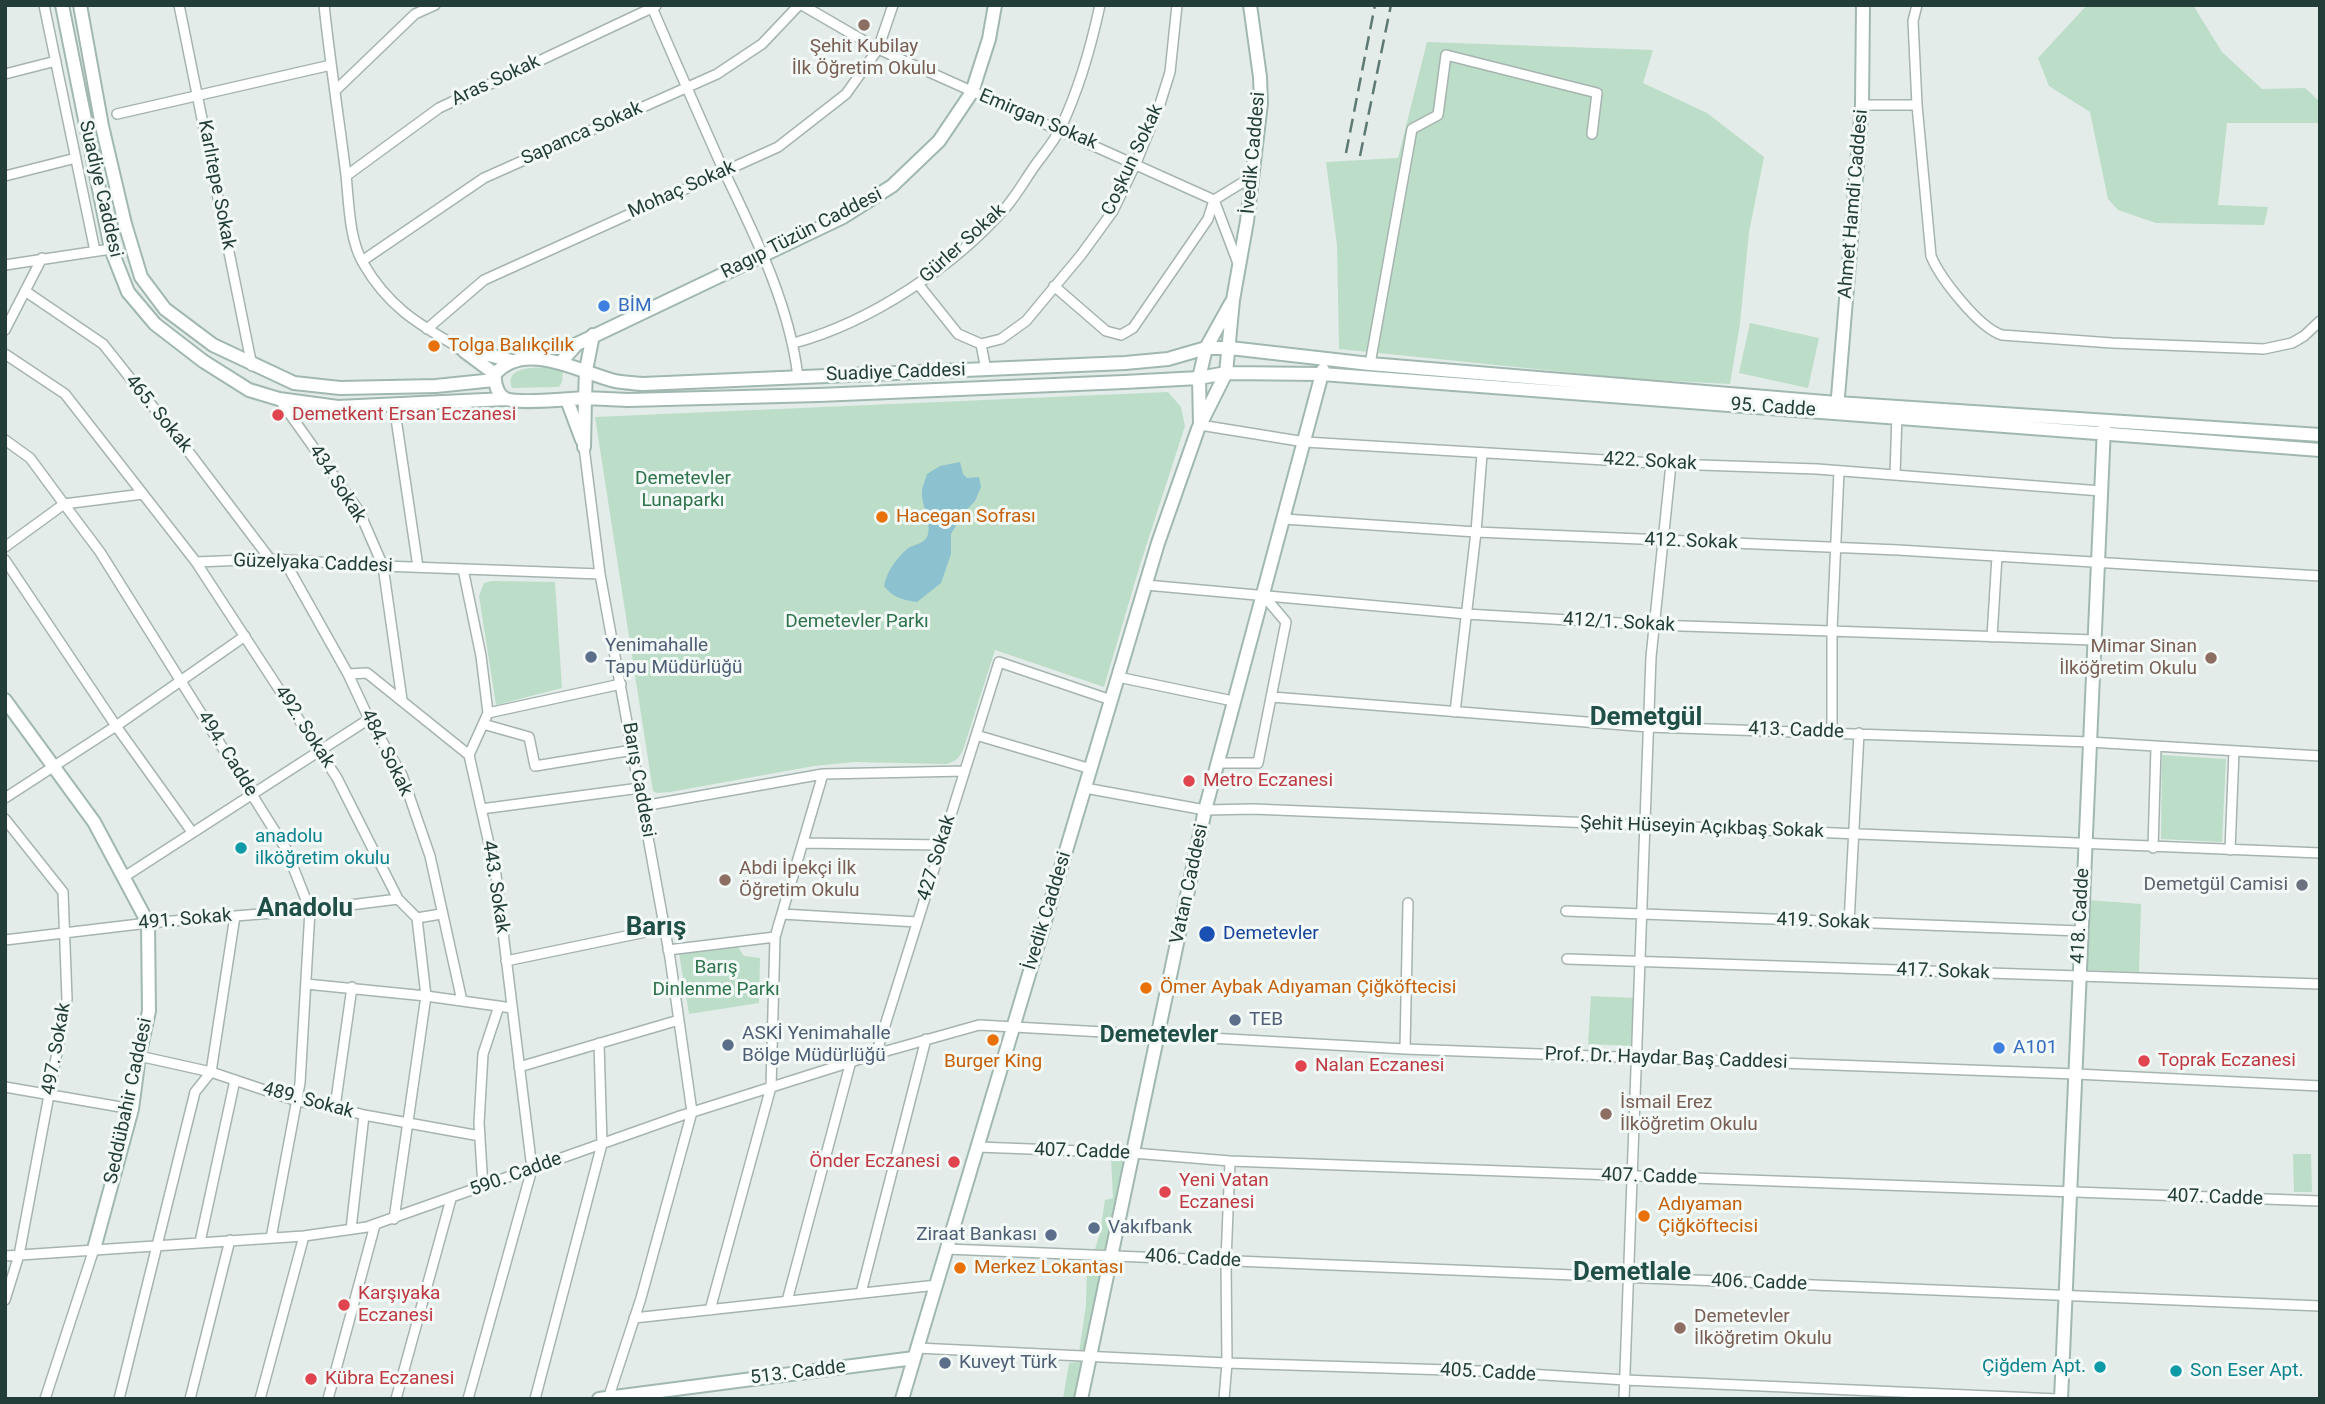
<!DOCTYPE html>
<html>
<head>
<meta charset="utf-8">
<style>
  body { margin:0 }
  #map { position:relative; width:2325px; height:1404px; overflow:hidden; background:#e3ece9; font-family:Roboto,sans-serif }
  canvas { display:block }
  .frame { position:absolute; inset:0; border:7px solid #233d38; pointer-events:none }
</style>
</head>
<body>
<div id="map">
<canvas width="2325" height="1404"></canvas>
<div class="frame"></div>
</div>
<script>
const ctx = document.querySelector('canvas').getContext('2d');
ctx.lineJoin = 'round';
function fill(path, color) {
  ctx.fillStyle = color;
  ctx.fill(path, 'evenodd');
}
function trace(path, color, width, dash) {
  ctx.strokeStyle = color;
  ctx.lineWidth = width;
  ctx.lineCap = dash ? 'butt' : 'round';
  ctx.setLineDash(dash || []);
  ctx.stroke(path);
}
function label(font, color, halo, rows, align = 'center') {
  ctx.font = font + ' Roboto,sans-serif';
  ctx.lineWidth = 6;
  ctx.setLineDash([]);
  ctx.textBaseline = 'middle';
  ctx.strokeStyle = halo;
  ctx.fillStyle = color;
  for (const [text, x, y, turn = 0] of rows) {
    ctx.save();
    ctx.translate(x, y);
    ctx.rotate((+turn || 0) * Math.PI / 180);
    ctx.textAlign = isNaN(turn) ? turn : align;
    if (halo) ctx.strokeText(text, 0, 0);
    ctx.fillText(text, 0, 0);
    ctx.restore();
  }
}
fill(new Path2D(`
  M2087,5H2193L2222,52L2262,89L2305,88L2319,101L2320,123H2227L2218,205L2268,207L2264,225L2156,223L2118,210L2108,199L2090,112L2049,86L2038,58Z
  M1427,42L1653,50L1643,83L1707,113L1764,157L1749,232L1740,323L1730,384L1634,379L1339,349L1337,245L1326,162L1398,158Z
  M1750,323L1819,338L1808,388L1739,373Z
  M556,367L563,370L562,382L559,387L512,388C503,364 541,368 556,367Z
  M1168,392L1181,407L1185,426L1140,565L1104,687L995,650L963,750C959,759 955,761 947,764L854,762L814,766L670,792L657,793L653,791L595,417Z
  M492,581L555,582L562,688L496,705L479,596L484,583Z
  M2162,755L2226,759L2222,842L2161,839Z
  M2087,900L2141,904L2139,972L2084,970Z
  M737,946L744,956L760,958L759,1003L689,1014L679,953Z
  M1591,996L1636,998L1633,1046L1588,1044Z
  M2293,1154H2311L2312,1192H2294Z
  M1111,1157H1127L1111,1250L1095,1249L1100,1233L1105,1200L1113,1198Z
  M1087,1263L1106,1264L1087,1352L1079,1353L1086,1305Z
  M1085,1361L1077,1399H1063L1069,1363Z`), '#bcddc7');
fill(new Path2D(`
  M960,462L963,474L967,478L979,477L981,487L975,501L962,515L951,534V554L941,583L917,602C903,600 893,598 884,586C887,571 896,559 907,549C914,544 926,544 928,534C931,521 923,508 922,496C921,489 925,481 927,474L940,466Z`), '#8cc2d0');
const street = new Path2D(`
  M44,5L95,251
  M179,5L252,366
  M324,5C330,62 339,118 346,175C349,203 349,239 363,263C388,306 416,323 458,347
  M651,5C674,59 698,113 722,167C754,234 789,302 798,377
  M802,5L878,49L1214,200L1239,266
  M1917,5L1913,21L1917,105L1931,256C1940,278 1979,328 2002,335L2112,343L2264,349L2292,343L2304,336L2320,321
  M5,74L56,61
  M336,90L415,14L435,5
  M1862,105H1917
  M117,114L331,65
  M5,176L76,158
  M346,176L439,108L656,6
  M362,261L484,178L717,74L762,44L799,5
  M5,265L111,249
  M918,284L958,334L981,344
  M1054,286L1106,331L1121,335L1133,328L1208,219L1214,200L1253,176
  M25,291L103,344L185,447L270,559
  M427,329L484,280L778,147L846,94L878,49L893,5
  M5,330L42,258
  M794,343C871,322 955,266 1007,206C1017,194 1025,180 1034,167C1043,154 1055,141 1061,127C1079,89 1091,47 1100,5
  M981,344L1001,339L1026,321L1081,255L1113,211L1136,163L1160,104L1170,72L1177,5
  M981,344L986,370
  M5,354L65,394L143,494
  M1370,364L1412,129L1438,115L1446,55L1597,93L1592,134
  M279,399L359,511L383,566L402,700
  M394,405L418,567
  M1200,425L1305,442L1671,464L1817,469L2101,491
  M5,440L30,458L64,504L143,494L196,562L270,559L383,566L600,574
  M584,447L600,574L670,958L692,1112L641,1298L608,1399
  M1895,475L1897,414
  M1284,519L1476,532L1898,550L2320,576
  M5,547L64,504L100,552L286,849L310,910L300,1083L271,1238
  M5,560L116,726L192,832
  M284,560L348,674L369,719L402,775L430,856L462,1001
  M196,562L337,778L398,899
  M463,569L481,656L488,713L469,755
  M1146,585L1466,614L1654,625L2094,640
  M1992,637L1997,556
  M348,674L367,673L469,755L496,875L532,1169L468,1399
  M1118,677L1233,701
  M1272,697L1649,727L2089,742L2320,756
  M1455,712L1476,532L1482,454
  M488,713L621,684
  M483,724L529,737L535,766L633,750
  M1832,732V631L1839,471
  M976,735L1091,769
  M1218,763H1258L1286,622L1264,596
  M1085,788L1205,810L1253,809L2320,853
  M5,798L116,726L245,636
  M643,806L823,774L965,771
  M481,809L640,788
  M5,819L63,892L67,999L19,1255L5,1300
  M804,843L941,845
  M2153,848L2156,747
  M2230,850L2234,751
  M124,877L369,719
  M1566,911L2080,931
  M782,914L917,922
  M417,918L441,914
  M1849,923L1859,733
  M5,940L148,923L310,910L398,899L417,918
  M668,950L775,937
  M1567,959L2320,984
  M506,961L665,928
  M306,984L426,996L512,1008
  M1405,1049L1408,903
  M876,1054L999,662L1111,700
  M139,1056L211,1072L297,1101L335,1107L364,1115L480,1136
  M519,1067L679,1020
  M5,1087L132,1109
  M335,1107L352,987
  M978,1147L1133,1153L1230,1161L2320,1201
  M483,1187L479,1123L483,1054L499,1006
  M394,1219L426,996L417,918
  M351,1229L364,1115
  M200,1242L235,1080
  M947,1249L2320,1306
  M5,1256L304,1236L367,1227L680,1116L876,1054L979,1025L1405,1049L2076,1074L2320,1086
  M861,1293L926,1039
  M787,1301L851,1061
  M710,1310L771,1087L775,937L823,774
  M634,1318L937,1285
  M917,1348L1227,1363L1480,1371L1625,1380L2058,1399
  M45,1399L94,1249
  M119,1399L195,1092L211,1072L235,916
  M190,1399L230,1240
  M260,1399L304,1236
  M328,1399L375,1225
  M396,1399L451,1199
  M535,1399L602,1144L599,1043
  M1224,1399L1227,1363L1226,1261L1230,1161
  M1624,1399L1651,657L1671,464`);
const secondary = new Path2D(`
  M62,5L111,249L128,292L155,324L203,361L249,390L279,399L338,407L506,399
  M80,5L102,126L125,224L141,277L165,309L213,345L294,383L340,388L436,386L494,380
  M593,335L586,370L585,398C569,399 519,404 506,399C497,395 494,382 495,374C525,339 581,373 615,381C624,383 634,383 643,384L1125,363L1168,359L1206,348H1230L1370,364L1837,403L2320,435
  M458,347L512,361
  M464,351L495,374
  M561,362L577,344L843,217L892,186L939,141L972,92L989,39L995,5
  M567,400L582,440
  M1837,409L1862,105L1863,5
  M1200,424L1199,378L1206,348L1231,303
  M584,447L585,398L628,400L819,395L1124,382L1199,378L1226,373L1322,374L2320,450
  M5,700L94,822L148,923L149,1011L139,1056L132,1109L94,1249
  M599,1399L914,1358
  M902,1399L1158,543L1198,429L1226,373L1233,300L1247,221L1261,103L1260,77L1250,5
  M1081,1399L1205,810L1323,370
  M2061,1399L2104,427`);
trace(street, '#a6b4b0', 12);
trace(secondary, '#a1b8b1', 16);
trace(street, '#fff', 9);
trace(secondary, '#fff', 12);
trace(new Path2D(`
  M1346,153L1375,5
  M1360,156L1391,5`), '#5d7973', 2.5, [14, 7]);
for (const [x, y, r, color] of [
  [864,25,7,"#8d6e63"],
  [604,306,7,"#3f7fe0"],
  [434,346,7,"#e8710a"],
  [278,415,7,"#e0444e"],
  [882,517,7,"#e8710a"],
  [591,657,7,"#5c6f8a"],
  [2211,658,7,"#8d6e63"],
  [1189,781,7,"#e0444e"],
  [241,848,7,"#0f9aa8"],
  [725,880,7,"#8d6e63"],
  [2302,885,7,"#6b7280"],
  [1207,934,9,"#1a4fb4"],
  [1146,988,7,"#e8710a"],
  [1235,1020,7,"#5c6f8a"],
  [993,1040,7,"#e8710a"],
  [728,1045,7,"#5c6f8a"],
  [1999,1048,7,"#3f7fe0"],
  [2144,1061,7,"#e0444e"],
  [1301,1066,7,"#e0444e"],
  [1606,1114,7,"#8d6e63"],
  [954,1162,7,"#e0444e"],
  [1165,1192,7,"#e0444e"],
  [1644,1216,7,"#e8710a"],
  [1094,1228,7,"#5c6f8a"],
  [1051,1235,7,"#5c6f8a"],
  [960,1268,7,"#e8710a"],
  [344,1305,7,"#e0444e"],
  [1680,1328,7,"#8d6e63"],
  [945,1363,7,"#5c6f8a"],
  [2100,1367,7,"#0f9aa8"],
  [2176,1371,7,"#0f9aa8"],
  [311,1379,7,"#e0444e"]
]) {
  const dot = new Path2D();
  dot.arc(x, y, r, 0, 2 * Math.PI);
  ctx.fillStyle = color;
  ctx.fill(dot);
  trace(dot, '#f3f9f6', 2.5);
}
label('19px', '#785e54', '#f3f9f6', [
  ["Şehit Kubilay",864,47,"center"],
  ["İlk Öğretim Okulu",864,69,"center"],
  ["Mimar Sinan",2197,647,"right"],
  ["İlköğretim Okulu",2197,669,"right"],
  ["Abdi İpekçi İlk",739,869],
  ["Öğretim Okulu",739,891],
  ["İsmail Erez",1620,1103],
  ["İlköğretim Okulu",1620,1125],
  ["Demetevler",1694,1317],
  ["İlköğretim Okulu",1694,1339]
], 'left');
label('19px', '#233d38', '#f3f9f6', [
  ["Aras Sokak",496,81,-25],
  ["Emirgan Sokak",1038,120,23],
  ["Sapanca Sokak",582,134,-24],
  ["İvedik Caddesi",1254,153,-85],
  ["Coşkun Sokak",1133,160,-65],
  ["Karlıtepe Sokak",216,185,79],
  ["Suadiye Caddesi",100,189,77],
  ["Mohaç Sokak",682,190,-24],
  ["Ahmet Hamdi Caddesi",1854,204,-85],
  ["Ragıp Tüzün Caddesi",802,234,-27],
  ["Gürler Sokak",963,244,-42],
  ["Suadiye Caddesi",896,373,-2],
  ["95. Cadde",1773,408,4],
  ["465. Sokak",158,414,51],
  ["422. Sokak",1650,462,3],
  ["434 Sokak",337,484,57],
  ["412. Sokak",1691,542,2],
  ["Güzelyaka Caddesi",313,564,2],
  ["412/1. Sokak",1619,623,3],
  ["492. Sokak",304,727,57],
  ["413. Cadde",1796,731,2],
  ["484. Sokak",386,753,64],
  ["494. Cadde",227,754,58],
  ["Barış Caddesi",638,780,80],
  ["Şehit Hüseyin Açıkbaş Sokak",1702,828,2],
  ["427 Sokak",937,858,-73],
  ["Vatan Caddesi",1190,884,-78],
  ["443. Sokak",495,887,81],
  ["İvedik Caddesi",1048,911,-73],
  ["418. Cadde",2081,916,-87],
  ["491. Sokak",185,920,-5],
  ["419. Sokak",1823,922,2],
  ["417. Sokak",1943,972,2],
  ["497. Sokak",57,1049,-80],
  ["Prof. Dr. Haydar Baş Caddesi",1666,1059,2],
  ["Seddübahir Caddesi",129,1101,-78],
  ["489. Sokak",308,1101,15],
  ["407. Cadde",1082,1152,2],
  ["590. Cadde",516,1175,-20],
  ["407. Cadde",1649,1177,2],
  ["407. Cadde",2215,1198,2],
  ["406. Cadde",1193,1259,3],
  ["406. Cadde",1759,1283,2],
  ["513. Cadde",798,1373,-7],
  ["405. Cadde",1488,1373,3]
]);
label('19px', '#366cbe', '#f3f9f6', [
  ["BİM",618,306],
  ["A101",2013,1048]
], 'left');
label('19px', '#c56008', '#f3f9f6', [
  ["Tolga Balıkçilık",448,346],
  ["Hacegan Sofrası",896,517],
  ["Ömer Aybak Adıyaman Çiğköftecisi",1160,988],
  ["Burger King",993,1062,"center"],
  ["Adıyaman",1658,1205],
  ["Çiğköftecisi",1658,1227],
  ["Merkez Lokantası",974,1268]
], 'left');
label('19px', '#be3a42', '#f3f9f6', [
  ["Demetkent Ersan Eczanesi",292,415],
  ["Metro Eczanesi",1203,781],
  ["Toprak Eczanesi",2158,1061],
  ["Nalan Eczanesi",1315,1066],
  ["Önder Eczanesi",940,1162,"right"],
  ["Yeni Vatan",1179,1181],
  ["Eczanesi",1179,1203],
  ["Karşıyaka",358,1294],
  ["Eczanesi",358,1316],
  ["Kübra Eczanesi",325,1379]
], 'left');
label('19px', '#2e734c', '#f3f9f6', [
  ["Demetevler",683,479],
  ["Lunaparkı",683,501],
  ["Demetevler Parkı",857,622],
  ["Barış",716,968],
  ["Dinlenme Parkı",716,990]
]);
label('19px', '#4e5e75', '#f3f9f6', [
  ["Yenimahalle",605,646],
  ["Tapu Müdürlüğü",605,668],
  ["TEB",1249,1020],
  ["ASKİ Yenimahalle",742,1034],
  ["Bölge Müdürlüğü",742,1056],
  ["Vakıfbank",1108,1228],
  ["Ziraat Bankası",1037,1235,"right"],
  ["Kuveyt Türk",959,1363]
], 'left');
label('19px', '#0d838f', '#f3f9f6', [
  ["anadolu",255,837],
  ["ilköğretim okulu",255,859],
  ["Çiğdem Apt.",2086,1367,"right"],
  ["Son Eser Apt.",2190,1371]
], 'left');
label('19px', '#5b616d', '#f3f9f6', [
  ["Demetgül Camisi",2288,885]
], 'right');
label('19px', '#164399', '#f3f9f6', [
  ["Demetevler",1223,934]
], 'left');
label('bold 23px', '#1f4f46', '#f3f9f6', [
  ["Demetevler",1159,1036]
]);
label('bold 26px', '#1f4f46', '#f3f9f6', [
  ["Demetgül",1646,718],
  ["Anadolu",305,909],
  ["Barış",656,928],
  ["Demetlale",1632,1273]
]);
</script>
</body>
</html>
